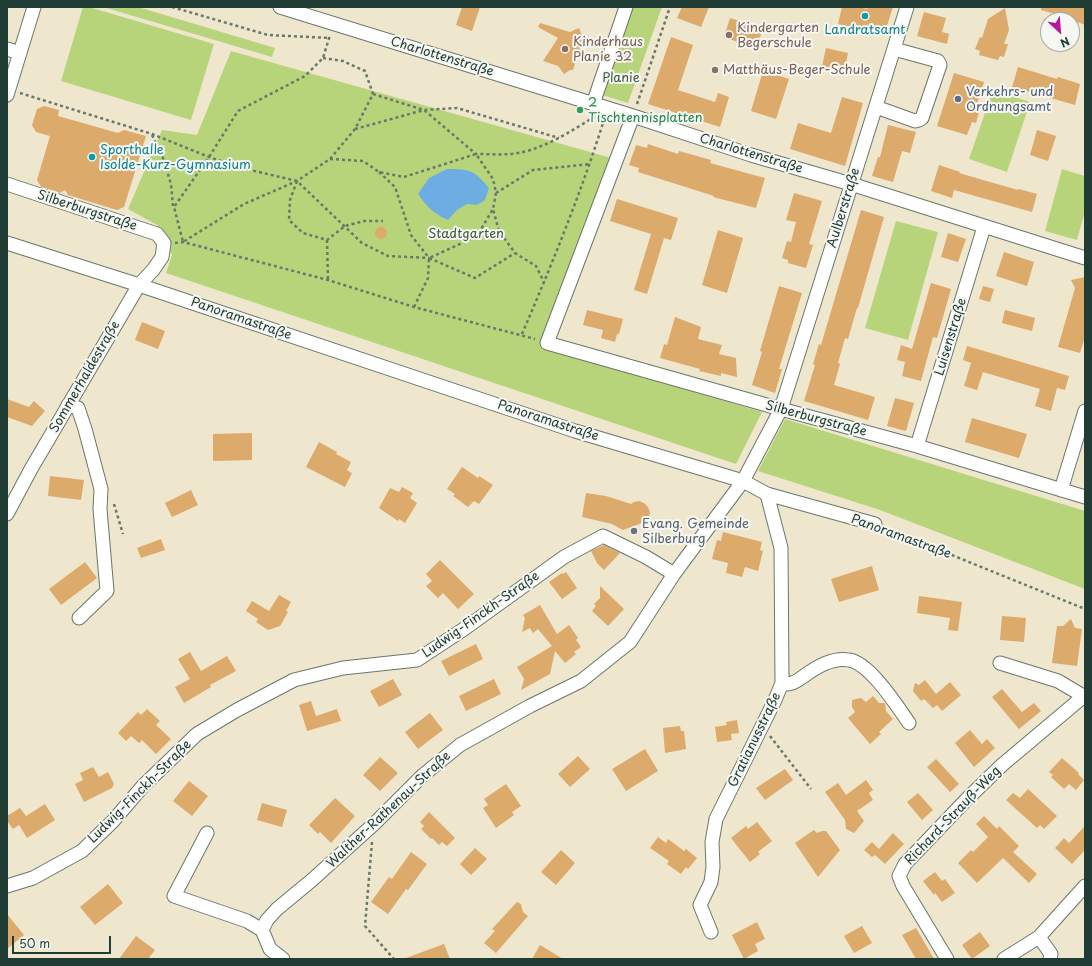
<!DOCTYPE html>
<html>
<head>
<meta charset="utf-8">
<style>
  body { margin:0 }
  #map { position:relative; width:1092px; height:966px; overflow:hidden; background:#efe6ce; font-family:"Playpen Sans",sans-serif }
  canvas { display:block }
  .frame { position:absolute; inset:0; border:8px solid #1f3d34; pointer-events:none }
  .north { position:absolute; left:1040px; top:12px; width:40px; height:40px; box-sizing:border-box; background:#f6f6f2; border:1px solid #a0aca6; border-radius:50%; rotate:154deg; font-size:11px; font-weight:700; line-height:16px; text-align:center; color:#1f3d34 }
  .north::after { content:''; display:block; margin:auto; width:14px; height:18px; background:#b5179e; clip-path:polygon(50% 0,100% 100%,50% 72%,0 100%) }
  .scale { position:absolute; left:12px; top:936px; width:99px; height:18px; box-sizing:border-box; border:2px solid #1f3d34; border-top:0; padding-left:5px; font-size:12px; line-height:14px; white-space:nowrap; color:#1f3d34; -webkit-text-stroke:3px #f6f6f2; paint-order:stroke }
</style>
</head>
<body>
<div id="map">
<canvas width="1092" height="966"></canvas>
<div class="frame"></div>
<div class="north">N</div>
<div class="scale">50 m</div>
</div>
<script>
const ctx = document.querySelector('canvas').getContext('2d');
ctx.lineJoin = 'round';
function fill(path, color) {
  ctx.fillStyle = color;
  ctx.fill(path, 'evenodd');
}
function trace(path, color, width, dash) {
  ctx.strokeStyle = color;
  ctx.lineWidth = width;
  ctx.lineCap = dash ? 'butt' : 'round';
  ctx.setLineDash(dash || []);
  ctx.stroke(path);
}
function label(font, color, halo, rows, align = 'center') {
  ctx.font = font + ' "Playpen Sans",sans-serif';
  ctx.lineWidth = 4;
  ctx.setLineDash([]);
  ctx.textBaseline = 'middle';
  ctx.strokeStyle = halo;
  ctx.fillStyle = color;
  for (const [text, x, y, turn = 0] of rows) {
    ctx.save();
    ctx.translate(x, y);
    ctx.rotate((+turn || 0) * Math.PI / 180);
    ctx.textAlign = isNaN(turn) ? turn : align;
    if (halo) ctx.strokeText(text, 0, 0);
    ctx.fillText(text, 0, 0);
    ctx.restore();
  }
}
fill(new Path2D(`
  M83,7H89L214,44L191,120L61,81Z
  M103,7H138L275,48L272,57Z
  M630,7H662L628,103L599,94Z
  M231,51L615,159L546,354L548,349L762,412L736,464L166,273L172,255L157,225L128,209L162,130L197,135Z
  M993,90L1030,102L1007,172L969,159Z
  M1062,169L1085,176V211L1077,240L1045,231Z
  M896,221L938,232L908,340L865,328Z
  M785,419L1085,511V589L880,510L758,471Z`), '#b8d47a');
fill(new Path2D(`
  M447,169C470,169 474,170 489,188L485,200L477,205L467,204L457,210L448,220C433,213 427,207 418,194L429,178Z`), '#6dade1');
fill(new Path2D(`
  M462,7H480L472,31L456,25Z
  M682,7H709L701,27L677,18Z
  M842,7H859L867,9L868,7H893L884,35L838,24Z
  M1041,7H1085V25L1072,20H1065L1066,17L1041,10Z
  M1005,8L1009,30L1004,44H1008L1004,57L1000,56L998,60L979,55L980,51L975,49L980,37L982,38L988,19Z
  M924,12L946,18L942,32L949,34L947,44L917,36Z
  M730,18L763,28L756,50L745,47L746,45L724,37Z
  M540,23L570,32L579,28L583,38L573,70H570L564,74L558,66L543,61L558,38L538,27Z
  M671,37L693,45L678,90L715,102L718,93L729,97L720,127L648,104Z
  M826,48L848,53L844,72L822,66Z
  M1018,67L1057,79L1058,77L1080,84L1075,105L1012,87Z
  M763,71L789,79L776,119L751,111Z
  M954,73L984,82L977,104L981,105L976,123L972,122L967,135L937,126Z
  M842,97L863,103L845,166L790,149L798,123L831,133Z
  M44,106L59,110L58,116L118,133L124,130L146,136L124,207L117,210L68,195L65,190L60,193L41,187L37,180L50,136L36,132L32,125L37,109Z
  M888,125L916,132L910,153L902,151L893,182L872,176L878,157H880Z
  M1037,130L1056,136L1048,161L1030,155Z
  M648,144L678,154L679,151L711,160L710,163L765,178L756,208L713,197L714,196L638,172L639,168L629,165L636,145L647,148Z
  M939,165L960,172L959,173L1018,190L1019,189L1037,194L1032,212L954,190L952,198L931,191Z
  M794,193L822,201L809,244L813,245L806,268L788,263V260L782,258L787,241L791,242L796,222L786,220Z
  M617,199L678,218L671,240L664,238L647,294L634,290L651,234L610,221Z
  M861,210L884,217L858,308H857L848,339L845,338L838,363L840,364L834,385L875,397L868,420L804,401L815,365L813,364L819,344L821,345Z
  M375 233a6 6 0 1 1 12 0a6 6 0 1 1-12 0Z
  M718,230L743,238L727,293L702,285Z
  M948,233L966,239L958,262L941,257Z
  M1004,252L1034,262L1027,286L996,276Z
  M1085,277V337L1080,353L1058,347L1075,288L1071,280Z
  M931,283L951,289L937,338L933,337L921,381L902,376L905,362L897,360L901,345L912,349Z
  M779,286L802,293L779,369H782L775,393L752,385L762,352L760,351Z
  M983,286L994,289L990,302L979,299Z
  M587,310L623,319L619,334H617L615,342L601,338L603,330L583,325Z
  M1005,310L1035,318L1032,331L1002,323Z
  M675,317L701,327L698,339L722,345L719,354L736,358L737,377L721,373V376L699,371L700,369L660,358L664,344L667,345Z
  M142,322L165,331L158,349L135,340Z
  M967,346L1069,376L1065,390L1057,388L1051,411L1035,406L1040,389L983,372L977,390L964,386L971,363L963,360Z
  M895,398L914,403L906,431L887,426Z
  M7,399L29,407L34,401L45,411L32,426L7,417Z
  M972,418L1027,434L1019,458L965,442Z
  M252,433V460L213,461V434Z
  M319,442L337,452L336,454L351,462L347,470L352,473L345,487L306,467Z
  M462,467L478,478L479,476L493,485L479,504L474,501L468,507L453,496L455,494L447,489Z
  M50,476L84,480L81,500L48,496Z
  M402,487L413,493L410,498L417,503L405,523L399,519L398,521L379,508L390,488L399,492Z
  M191,490L198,505L172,517L165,503Z
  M586,493L606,496L631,504L634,502L639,501L644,503L648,507L650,512L649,517L645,522L623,530L612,524L582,517Z
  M723,532L762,542L760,550L763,551L758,571L745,567L742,577L726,573L728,563L712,559L717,540L721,541Z
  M161,539L165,550L141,558L137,548Z
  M604,545L620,553L604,570L597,563L591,551Z
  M440,560L474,594L458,609L443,593L438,598L426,586L432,581L426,574Z
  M85,562L97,578L61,605L49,589Z
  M872,566L879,590L839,602L831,579Z
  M566,572L577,588L562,599L549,582L562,573L563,574Z
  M600,586L624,609L608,626L592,611L596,606L594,604L600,598Z
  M279,595L291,602L286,611L288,612L280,626L268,630L256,622L258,619L246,611L252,601L269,611Z
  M919,596L962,602L958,631L948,630L950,618L917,613Z
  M540,605L557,634L569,625L578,638L576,640L581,647L574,652L576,654L565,663L555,651L550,674L521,690L524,679L517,667L552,646L538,629L533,633L530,628L522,632L525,618L523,615Z
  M1002,616L1026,618L1024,642L1000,640Z
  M1071,619L1075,628L1082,629L1077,666L1052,663L1057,626H1063Z
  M476,644L483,659L449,676L441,661Z
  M190,652L201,671L227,656L236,671L210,685L211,687L184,703L175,687L190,679L178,659Z
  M393,679L402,695L379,707L370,691Z
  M494,679L501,694L466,711L459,696Z
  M925,680L936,694L950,682L961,695L942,711L937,705L933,708L924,699L921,701L913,691L915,683L919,685Z
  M1002,689L1022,712L1034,703L1041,711L1019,729L992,697Z
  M873,696L879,703H885L886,711L893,719L879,732L881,734L870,744L848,718L855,712L852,707V700L861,698L866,702Z
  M311,701L316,716L337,709L341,721L307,731L299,705Z
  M147,709L160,721L156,725L171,739L156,754L142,740L139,743L131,736L126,741L118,733L138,712L141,715Z
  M430,713L443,730L418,749L405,732Z
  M737,720L739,733L731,734L732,740L717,742L715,727L727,725L726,722Z
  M680,726L681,731H684L686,749L665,753L663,728Z
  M970,730L982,744L987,739L995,748L974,767L955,743Z
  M645,749L658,771L626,791L612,769Z
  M578,756L590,769L570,787L558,774Z
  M380,757L398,773L380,791L363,775Z
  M1062,758L1079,773L1078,774L1084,780L1076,790L1069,784L1064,789L1051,777L1053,775L1049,772Z
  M936,759L959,784L950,792L927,767Z
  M93,767L99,777L108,772L114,784L112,788L84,802L75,784L83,780L80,773Z
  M785,769L793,780L765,800L756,788Z
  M866,780L873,790L869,793L873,800L857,811L864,821L854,833L846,829L845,820L825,792L838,783L846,795Z
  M189,781L208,796L192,816L173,801Z
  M506,784L521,806L512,812L514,815L496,828L483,808L488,805L484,799Z
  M1028,789L1057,816L1044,829L1040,825L1037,828L1006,800L1013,793L1020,798Z
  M918,793L933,810L922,820L907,802Z
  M335,798L355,816L331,843L320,832L318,834L309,825Z
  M262,803L287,810L282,827L257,820Z
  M45,804L55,820L27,838L19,825L13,829L7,821V816L20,808L26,816Z
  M429,812L455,838L447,846L442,842L439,845L432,838L431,839L421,829L424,826L420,822Z
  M984,816L997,829L999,826L1019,846L1013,852L1037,874L1029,883L1003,858L977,883L958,863L971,850L973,852L988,837L976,824Z
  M757,822L772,841L758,852L760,854L750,862L731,838L746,826L748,829Z
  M1085,826V850L1072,864L1055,848L1064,838L1069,843Z
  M814,830L817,833L822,831H826L840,850L818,877L795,843Z
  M893,833L904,844L885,864L875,855L872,857L864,850L872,842L879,849Z
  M658,837L666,843L668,839L684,851L686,849L697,858L688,869L686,867L681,874L667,864L669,861L650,848Z
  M475,848L487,859L471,875L460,864Z
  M561,850L575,863L556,885L541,872Z
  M411,852L427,864L408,890L406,889L388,914L371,902L389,877L392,879Z
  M935,872L942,881L945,879L955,893L942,902L935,893L934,895L923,881Z
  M108,884L123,903L95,925L80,907Z
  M517,902L521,904L523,912L528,916L496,953L484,943L495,931L492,929Z
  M7,914L24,935L7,949Z
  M757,922L765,939L755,944L758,951L744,959L732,935Z
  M862,926L872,943L854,953L844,936Z
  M916,928L934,959H916L902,935Z
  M980,932L990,946L972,959L962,945Z
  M136,936L155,950L148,959H119Z
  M444,944L450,959H406V958Z
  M540,945L563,959H532Z`), '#dcaa6a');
const minor = new Path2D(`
  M280,7L633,116L751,155L851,184L1085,258
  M7,49L20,53
  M7,95L34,7
  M593,104L626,7
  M876,107L915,121L919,120L922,118L940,65L938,61L894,49
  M633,116L547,343L781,409L917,446L1085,497
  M7,184L157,234L164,243L162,257L153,270L139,285L31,469L7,514
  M7,243L139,285L575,431L743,481L767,494L875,524
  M68,405L78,408L85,429L101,489L100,509L107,591L79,618
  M917,446L984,227
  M1061,490L1085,411
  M1000,663L1058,681L1085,697
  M782,683C790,686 797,681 804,676C816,667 833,657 849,660C870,663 897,706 909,723
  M207,833L174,896L247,921L262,930
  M7,886L33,878L82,851L113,821L143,786L197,734L237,710L294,680L343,668L417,660L464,629L564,557L603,536L646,557L674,574
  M711,932L700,905L711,882L713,867L712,842L716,819L775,700L782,683L781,548L767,494
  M1039,937L1051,954L1050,959
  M283,959L270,949L262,930L267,920L277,909L312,880L374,824L422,776L460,745L530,706L581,681L630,642L674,574L743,481L781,409L907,7
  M947,959L903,886L899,876L905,864L967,799L1002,765L1084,696
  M1004,959L1039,937L1085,886`);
trace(minor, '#68786a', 15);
trace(new Path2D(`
  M172,7L268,35L330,38
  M323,58L343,61L365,71L373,94L355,129L330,159L297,181L244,204L183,242L174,207L209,157L238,111L305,76L323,58L330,35
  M20,93L152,134L209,157L242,168L297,181L362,243L388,256L429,258
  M373,94L424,110L476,154C487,154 499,155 510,154C539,152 570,132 594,117
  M637,104L670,7
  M355,129L424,110L457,108L559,138
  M152,135L163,158L171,184L173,206
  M330,159L363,161L379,172L404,177L476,154L493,179L496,193L493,209L499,231L515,253L536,266L544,282
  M379,172L395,187L411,235L429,258L475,278L515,253
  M297,181L290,200L289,220L303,233L327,240L345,226L364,221H383
  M496,193L533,170L590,164
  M327,240L328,280
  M175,243L183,242L328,280L414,307L535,339
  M414,307L428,278L429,258L477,236L493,209
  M522,334C552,264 581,193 604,120
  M114,504L123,534
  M885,528L1085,609
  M770,736L811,789
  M372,842L365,926L394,959`), '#68786a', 2.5, [3, 3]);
trace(minor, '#fff', 13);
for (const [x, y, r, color] of [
  [865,16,4,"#0f9aa8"],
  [729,35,4,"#8d6e63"],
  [565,49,4,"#8d6e63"],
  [715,70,4,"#8d6e63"],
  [958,99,4,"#5c6f8a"],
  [580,110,4,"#2e9e5b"],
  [92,157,4,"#0f9aa8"],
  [634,531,4,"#6b7280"]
]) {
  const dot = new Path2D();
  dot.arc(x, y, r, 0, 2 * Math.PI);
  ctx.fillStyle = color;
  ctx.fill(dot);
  trace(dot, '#f6f6f2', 1.5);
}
label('13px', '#785e54', '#f6f6f2', [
  ["Kindergarten",737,28],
  ["Begerschule",737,43],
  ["Kinderhaus",573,42],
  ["Planie 32",573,57],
  ["Matthäus-Beger-Schule",723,70]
], 'left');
label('13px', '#0d838f', '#f6f6f2', [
  ["Landratsamt",865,30],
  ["Sporthalle",100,150,"left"],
  ["Isolde-Kurz-Gymnasium",100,165,"left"]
]);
label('13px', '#1f3d34', '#f6f6f2', [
  ["Charlottenstraße",442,57,17],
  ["Charlottenstraße",751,154,17],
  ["Aulberstraße",844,208,-73],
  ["Silberburgstraße",87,211,18],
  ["Panoramastraße",241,319,19],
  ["Luisenstraße",951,337,-73],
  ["Sommerhaldestraße",85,377,-60],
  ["Silberburgstraße",816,419,15],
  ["Panoramastraße",548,421,18],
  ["Panoramastraße",901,537,20],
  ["Ludwig-Finckh-Straße",481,615,-35],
  ["Gratianusstraße",755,740,-64],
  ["Ludwig-Finckh-Straße",140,792,-45],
  ["Walther-Rathenau-Straße",389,810,-43],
  ["Richard-Strauß-Weg",953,816,-46]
]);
label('13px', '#3e5b42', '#f6f6f2', [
  ["Planie",621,78],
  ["Stadtgarten",466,234]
]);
label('13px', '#4e5e75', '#f6f6f2', [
  ["Verkehrs- und",966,92],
  ["Ordnungsamt",966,107]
], 'left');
label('13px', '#27864d', '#f6f6f2', [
  ["2",588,103],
  ["Tischtennisplatten",588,118]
], 'left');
label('13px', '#5b616d', '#f6f6f2', [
  ["Evang. Gemeinde",642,524],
  ["Silberburg",642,539]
], 'left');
</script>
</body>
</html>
